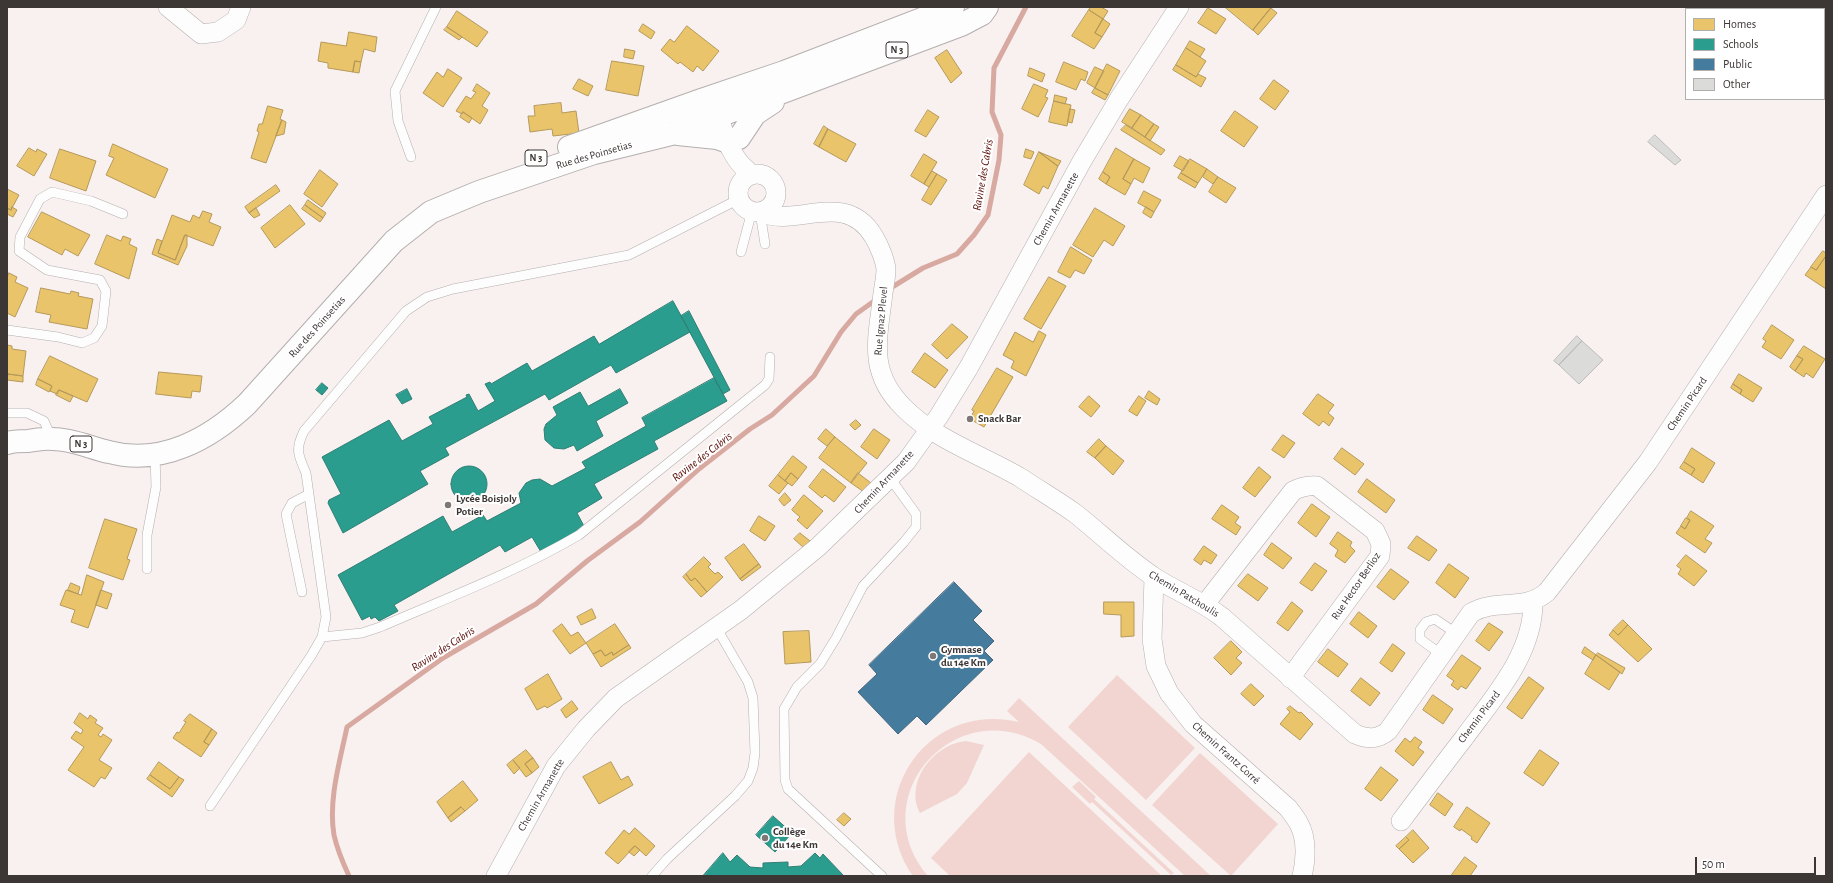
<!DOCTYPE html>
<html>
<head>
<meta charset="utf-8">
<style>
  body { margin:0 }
  #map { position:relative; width:1833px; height:883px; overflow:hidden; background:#f8f1ef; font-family:"Alegreya Sans",sans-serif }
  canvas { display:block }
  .frame { position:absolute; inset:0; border:8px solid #3c3635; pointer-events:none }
  .legend { position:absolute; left:1685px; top:8px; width:140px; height:92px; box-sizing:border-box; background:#fff; border:1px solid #b1afae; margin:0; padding:5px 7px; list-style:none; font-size:12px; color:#3c3635 }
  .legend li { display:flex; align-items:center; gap:8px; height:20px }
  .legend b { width:20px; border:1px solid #b1afae }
  .scale { position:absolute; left:1695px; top:857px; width:121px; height:18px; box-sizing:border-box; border:2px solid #3c3635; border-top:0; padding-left:5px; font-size:12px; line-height:14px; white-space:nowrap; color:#3c3635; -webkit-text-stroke:3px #fff; paint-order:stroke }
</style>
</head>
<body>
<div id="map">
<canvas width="1833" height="883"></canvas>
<div class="frame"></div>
<ul class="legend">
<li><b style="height:11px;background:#e9c46a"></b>Homes</li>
<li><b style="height:11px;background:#2a9d8f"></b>Schools</li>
<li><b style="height:11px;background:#457b9d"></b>Public</li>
<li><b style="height:11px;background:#dbdbd9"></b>Other</li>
</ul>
<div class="scale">50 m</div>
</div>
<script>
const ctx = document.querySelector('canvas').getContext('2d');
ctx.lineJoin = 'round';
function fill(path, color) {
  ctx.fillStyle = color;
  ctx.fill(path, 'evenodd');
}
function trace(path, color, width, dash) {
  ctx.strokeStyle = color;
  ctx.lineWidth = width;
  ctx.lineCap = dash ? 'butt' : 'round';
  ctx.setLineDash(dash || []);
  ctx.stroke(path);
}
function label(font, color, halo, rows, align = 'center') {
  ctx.font = font + ' "Alegreya Sans",sans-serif';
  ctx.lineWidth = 4;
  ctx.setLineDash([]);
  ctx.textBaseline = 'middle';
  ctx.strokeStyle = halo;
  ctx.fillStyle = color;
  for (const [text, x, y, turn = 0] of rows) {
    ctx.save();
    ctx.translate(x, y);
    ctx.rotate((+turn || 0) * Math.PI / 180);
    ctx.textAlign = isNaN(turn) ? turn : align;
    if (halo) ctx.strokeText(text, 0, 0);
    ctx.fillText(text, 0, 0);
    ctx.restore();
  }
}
fill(new Path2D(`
  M1117,675L1195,748L1146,800L1068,727Z
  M1019,698L1211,876H1185L1041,744C954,693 862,798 928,876H913C860,799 927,700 1019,722L1007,711Z
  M966,741L984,745L967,783L957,794L920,813C904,782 934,744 966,741Z
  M1029,752L1162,876H950L931,858Z
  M1200,753L1278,824L1231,876L1152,805Z
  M1079,781L1096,797L1094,799L1174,873L1171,875L1092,802L1090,804L1072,787Z`), '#f2d5d0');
const homes = new Path2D(`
  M1091,7H1101L1108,11L1103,19L1089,10Z
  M1225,7H1270L1271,8L1253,30Z
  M1208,8L1226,19L1216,34L1198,23Z
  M1271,8L1277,13L1258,35L1253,30Z
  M1089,10L1103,19L1095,33L1102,37L1094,49L1072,36Z
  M457,11L488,32L477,47L447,27Z
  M1103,19L1110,24L1102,37L1095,33Z
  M643,24L655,32L651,39L639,31Z
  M687,26L719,51L703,71L697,66L693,72L680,62L678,64L661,50L670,39L674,42Z
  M447,27L462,37L459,40L444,30Z
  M349,32L377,37L375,52L364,49L361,62L355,61L353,72L328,68V63L318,61L321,42L346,46Z
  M1190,41L1205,49L1200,57L1186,48Z
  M1186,48L1206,61L1196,77L1176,65Z
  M625,49L635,51L633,59L624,57Z
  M947,50L962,73L951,83L935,58Z
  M355,61L361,62L359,73L353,72Z
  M612,61L644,66L638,96L606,90Z
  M1064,62L1088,72L1085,81L1081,79L1076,90L1056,82Z
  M1107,64L1120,71L1108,95L1095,88Z
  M1176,65L1196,77L1198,74L1206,78L1201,87L1173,70Z
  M1095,67L1104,71L1095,88L1087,83Z
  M1030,68L1045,74L1042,82L1028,76Z
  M448,69L462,78L443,107L423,93L437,72L443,77Z
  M579,79L593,86L588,96L573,89Z
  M1274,80L1289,91L1275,110L1260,99Z
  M477,84L490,93L482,106L488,110L480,124L463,112L462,114L456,111L466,96L471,99L476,92L473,91Z
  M1034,84L1048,90L1045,97L1048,98L1038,117L1022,109Z
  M1095,88L1108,95L1105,100L1092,93Z
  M1055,95L1067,98L1065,104L1054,101Z
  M1054,101L1071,105L1067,126L1049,122Z
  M561,103L562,113L576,111L579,133L553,136L552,129L530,132L528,116H535L534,106Z
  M268,106L283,110L280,119L282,120L266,163L251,158L259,132L257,131L259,124H262Z
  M1070,109L1075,110L1072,123L1068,122Z
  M1130,109L1141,115L1132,128L1122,122Z
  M928,110L939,117L926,137L915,131Z
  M1235,111L1258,127L1244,147L1221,131Z
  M463,112L472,118L469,123L460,117Z
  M1141,115L1154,124L1145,137L1132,128Z
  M282,120L286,122L284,134L276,136Z
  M1154,124L1159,127L1150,141L1145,137Z
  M1126,125L1165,150L1161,155L1121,130Z
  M824,126L828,129L819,147L814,144Z
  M828,129L856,144L846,162L819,147Z
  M113,144L168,169L155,198L106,175L114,158L109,156Z
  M29,148L36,152L37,149L47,154L34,176L17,166Z
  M1116,148L1134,159L1123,179L1131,184L1125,195L1106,184L1110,177L1103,172Z
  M60,149L96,161L86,191L50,178Z
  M1026,149L1034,152L1031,159L1024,157Z
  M1039,152L1061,161L1058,166Z
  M1039,152L1058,166L1048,189L1043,186L1039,194L1024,185Z
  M924,154L937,162L924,184L911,176Z
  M1180,156L1189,161L1183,171L1174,166Z
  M1134,159L1150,168L1143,183L1134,178L1131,184L1123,179Z
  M1190,159L1207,169L1198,183L1181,173Z
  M1207,169L1218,177L1213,184L1203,177Z
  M320,170L338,184L322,207L304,194Z
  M932,171L937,174L929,187L924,184Z
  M1103,172L1110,177L1106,184L1099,179Z
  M1181,173L1198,183L1195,188L1178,178Z
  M937,174L947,180L931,205L922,200Z
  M1218,177L1236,188L1226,203L1209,192Z
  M276,185L280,191L249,213L245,207Z
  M7,189L19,195L11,210L7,208Z
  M1144,191L1161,200L1154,212L1138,203Z
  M308,200L326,213L323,218L305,205Z
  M290,205L305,224L275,248L261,228Z
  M305,205L323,218L320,222L302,209Z
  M12,207L17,210L13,217L7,214V208L11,210Z
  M1146,207L1154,212L1151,218L1143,213Z
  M256,208L260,215L254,218L249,213Z
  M1095,208L1125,226L1113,246L1104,240L1093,257L1073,245Z
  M203,211L212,214L209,222L221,227L213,246L185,235L175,260L158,253L172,215L190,222L193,215L199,218Z
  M42,212L90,235L78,256L65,249L62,255L28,237Z
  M107,235L121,241L123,236L131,239L129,244L137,248L129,279L95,264Z
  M185,235H187V246L178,265L152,254L157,239L162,241L158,253L175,260Z
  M1071,247L1092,260L1084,274L1075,270L1070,278L1058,272Z
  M1823,251L1826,253V256L1816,270L1811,267Z
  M1826,256V289L1805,275L1811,267L1816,270Z
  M9,273L17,277L15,282L28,288L15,317L7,313V278Z
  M1049,277L1066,286L1041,329L1024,319Z
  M41,288L70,294L71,291L79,293L78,296L93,299L87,329L49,322L51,315L36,312Z
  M952,324L968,337L947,359L932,345Z
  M1772,325L1794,340L1781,359L1762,347L1766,341L1763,339Z
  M1039,331L1046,335L1026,376L1011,368L1014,361L1003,355L1015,332L1033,342Z
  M7,345L12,346V349L26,351L23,376L8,374L7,379Z
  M1804,346L1825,359L1813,378L1806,373L1804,377L1795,371L1803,359L1797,356Z
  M925,353L948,370L935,388L912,372Z
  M50,356L98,379L87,402L59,390L57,394L50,391L52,386L38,379Z
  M1797,356L1803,359L1795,371L1790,367Z
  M997,368L1013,377L984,427L970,419L974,411L972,410Z
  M159,372L202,376L200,392L192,391L191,398L156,394Z
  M8,374L23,376V382L7,380Z
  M1739,374L1762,388L1753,402L1740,394L1742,390L1733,384Z
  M38,379L52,386L49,392L36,385Z
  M1733,384L1742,390L1740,394L1731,388Z
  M59,390L73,396L70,402L56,395Z
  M1149,391L1160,399L1157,405L1145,398Z
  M1318,394L1334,405L1328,413L1334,418L1329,426L1323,421L1319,426L1303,414Z
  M1089,396L1100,406L1091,417L1079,407Z
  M1139,396L1146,401L1137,416L1129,411Z
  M856,420L861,425L855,430L850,425Z
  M826,429L835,437L827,446L818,439Z
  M874,429L890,440L877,459L861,447Z
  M1283,435L1295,443L1284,458L1272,450Z
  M835,437L867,463L851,483L819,458Z
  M1099,439L1106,446L1095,458L1087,452Z
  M1106,446L1124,461L1113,475L1095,458Z
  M1342,448L1364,464L1355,475L1334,459Z
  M1692,448L1715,463L1703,483L1691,475L1695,469L1684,462Z
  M793,456L807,467L798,479L791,473L785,481L778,475Z
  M1684,462L1695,469L1691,475L1680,468Z
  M1259,467L1271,477L1255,497L1243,488Z
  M823,469L846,487L834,502L825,495L822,498L809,487Z
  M791,473L798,479L792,486L785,481Z
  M858,473L871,483L864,492L851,483Z
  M778,475L788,483L779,494L769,486Z
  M1367,479L1395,500L1386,513L1358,492Z
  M785,493L791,500L784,506L779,500Z
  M804,495L823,511L807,529L797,520L800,517L792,510Z
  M1312,504L1330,517L1316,537L1298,523Z
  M1222,505L1239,517L1235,523L1241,527L1236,535L1212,519Z
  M1691,511L1714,526L1705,539L1712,543L1705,553L1676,533L1681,526L1685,529L1690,520L1687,518Z
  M759,516L775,526L765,541L750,531Z
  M1686,518L1690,520L1685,529L1681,526Z
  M105,519L137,529L127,559L130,560L123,580L89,568Z
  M1338,532L1352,542L1350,546L1355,551L1345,563L1335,556L1338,550L1330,544Z
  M800,533L810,541L804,548L794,539Z
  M1417,536L1437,550L1429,561L1408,548Z
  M1272,543L1292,558L1283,569L1264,555Z
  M744,544L759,564L740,579L725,558Z
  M1204,546L1217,555L1211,564L1204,560L1201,565L1194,560Z
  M1686,555L1707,571L1694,586L1678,574L1681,569L1677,566Z
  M704,557L711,564L708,567L715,574L718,572L723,577L707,592L695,578L691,581L686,574Z
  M1315,563L1327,571L1312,591L1300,583Z
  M759,564L761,567L742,581L740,579Z
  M1449,564L1469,578L1455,598L1436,583Z
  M1391,569L1409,582L1394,600L1377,587Z
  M686,574L691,581L695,578L707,592L701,597L683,577Z
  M1248,574L1268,588L1258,601L1238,586Z
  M87,575L104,582L88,628L71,622L75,610L60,605L66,590L81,595Z
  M71,583L80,587L78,594L68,590Z
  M101,590L112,594L107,609L96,605Z
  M1104,602H1134V636L1121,637V615L1104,614Z
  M1292,602L1303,611L1288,631L1277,623Z
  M592,609L596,618L581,625L577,617Z
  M1359,612L1377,626L1368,638L1350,624Z
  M1623,620L1628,625L1618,635L1613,630Z
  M1489,623L1503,632L1489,651L1476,641Z
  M562,624L571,636L578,632L586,643L570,654L553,631Z
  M615,624L629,645L613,655L612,652L605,656L601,650L593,654L586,643Z
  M1628,625L1652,649L1638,662L1609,635L1613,630L1618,635Z
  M809,631L811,662L785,664L783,632Z
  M1231,641L1242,652L1236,658L1242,663L1231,675L1214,658Z
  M1393,644L1405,653L1392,672L1380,663Z
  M629,645L631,648L601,667L593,654L601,650L605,656L612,652L613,655Z
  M1585,647L1596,655L1593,660L1582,653Z
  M1328,649L1348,664L1338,677L1318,662Z
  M1598,653L1625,668L1622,674L1596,655Z
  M1462,655L1481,668L1466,689L1461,686L1458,690L1451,685L1454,681L1447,676Z
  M1596,655L1620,672L1609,690L1585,674Z
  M548,674L562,699L547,708L545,706L537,710L525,689Z
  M1529,677L1544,688L1522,719L1507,708Z
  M1361,678L1380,693L1370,706L1351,691Z
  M1251,684L1264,696L1254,706L1241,694Z
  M1433,695L1453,709L1443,724L1423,710Z
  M572,701L578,709L566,718L561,710Z
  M1290,706L1299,713L1301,712L1313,724L1300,740L1280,724L1290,712L1287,709Z
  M80,713L88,719L90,715L97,720L95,723L103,728L98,735L101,737L103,734L112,740L99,760L112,768L105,779L101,777L94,787L68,770L84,747L71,738L76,731L81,734L83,730L74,723Z
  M190,714L212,729L204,742L209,745L201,757L173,738L177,732L179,733L186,722L184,721Z
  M212,729L217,733L209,745L204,742Z
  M1415,737L1422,742L1418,748L1424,752L1413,766L1395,751L1405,738L1410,742Z
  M526,750L533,758L525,764L532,773L526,777L513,760Z
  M1540,750L1559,763L1543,786L1524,773Z
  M533,758L539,767L532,773L525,764Z
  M513,760L520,768L514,774L507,765Z
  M159,762L179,777L170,789L150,775Z
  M611,762L621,780L628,776L633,785L599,804L583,777Z
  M1381,767L1398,780L1381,801L1365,789Z
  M150,775L170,789L179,777L184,780L172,797L147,779Z
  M463,781L478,800L465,811L461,807L448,818L437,802Z
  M1438,793L1453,804L1445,816L1430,805Z
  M461,807L465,811L451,822L448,818Z
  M1467,807L1490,823L1477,843L1471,839L1472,837L1461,829L1460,831L1454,827Z
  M844,813L851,819L844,826L837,820Z
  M635,828L655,846L646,856L635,846L618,864L605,853L624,830L629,834Z
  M1413,830L1429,848L1413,863L1399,849L1409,840L1406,837Z
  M1406,837L1409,840L1399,849L1396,846Z
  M635,846L640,850L634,856L629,852Z
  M1465,857L1477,866L1470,876H1451Z`);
fill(homes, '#e9c46a');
trace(homes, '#b5995a', 1);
const schools = new Path2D(`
  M673,301L690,332L616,373L611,365L549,400L545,394L445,448L449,455L420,471L428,484L343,533L328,503L329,500L341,494L322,457L389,420L402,441L433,424L429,417L467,397L466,395L469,394L478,411L495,401L485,384L490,382L491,384L527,363L532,371L594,336L599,344Z
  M689,311L730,390L723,394L681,316Z
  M714,378L727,401L654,441L658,449L594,484L602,498L577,513L585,528L541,552L532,537L505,552L500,545L394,605L398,611L379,621L375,617L371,619L370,616L362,620L338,575L443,516L452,532L483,515L487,521L521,503L519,493L526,483L532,480L540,479L552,486L586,468L582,462L646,426L642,418Z
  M322,383L328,388L322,395L316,390Z
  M407,389L412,399L402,404L396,395Z
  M620,389L628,403L596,421L603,436L577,451L574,445L564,449L554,448L545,440L544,429L546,424L557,415L553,407L580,392L588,406Z
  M451 484a18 18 0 1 1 36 0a18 18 0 1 1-36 0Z
  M773,816L792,833L775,852L756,835Z
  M723,853L730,862L737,855L750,867L763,868V863L788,862V867L801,866L815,853L820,858L823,854L844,876H703Z`);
fill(schools, '#2a9d8f');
trace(schools, '#2f7e74', 1);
const public = new Path2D(`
  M954,582L982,611L973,620L994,641L984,651L993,660L926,725L917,716L898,734L858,692L877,674L869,665Z`);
fill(public, '#457b9d');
trace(public, '#42667e', 1);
trace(new Path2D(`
  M889,289L923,268L957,254L974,235L988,215L999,160L1001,135L992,112L994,68L1026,7
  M349,876C343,863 337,849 334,835C328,800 340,761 347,727L443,658L536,604L587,561L640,522L699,469L750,429L772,415L814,376L841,332L856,314L877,299`), '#d8a9a1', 5);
const building = new Path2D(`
  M1655,135L1681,160L1675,165L1648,142Z
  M1577,336L1582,341L1559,365L1554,361Z
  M1582,341L1603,360L1579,384L1559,365Z`);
fill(building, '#dbdbd9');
trace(building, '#bcbbb9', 1);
const service = new Path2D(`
  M411,157L398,121L395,91L436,7
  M760,212L765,244
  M741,252L752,211
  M7,330L58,337L82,343L94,338L102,326L106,291L100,280L47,270L19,251L20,237L40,199L52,192L91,201L123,214
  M7,413H27L44,421L52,439
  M147,569V535L156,487L155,455
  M302,592L286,514L292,503L309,494
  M322,637L362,633L380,627C447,598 516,572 579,535L765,385L769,379L770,357
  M1442,655L1420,639V630L1426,622L1435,619L1457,634
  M210,806L311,656L322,637L326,617L306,473C298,455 295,449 304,431L406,311L427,297L453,289L629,255L739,199
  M652,876L667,859L735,796L748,781L753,768L755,753L753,698L748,682L716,627
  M882,876L788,789L785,780L784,709L797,687L820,664L836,638L863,586L904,542L916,527V514L890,478`);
const minor = new Path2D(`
  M168,7L201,34L218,32L236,20L241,7
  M723,103L718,116C725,135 731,158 747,170
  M738 193a19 19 0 1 1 38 0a19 19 0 1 1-38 0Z
  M760,212C797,229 845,188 874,237C879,245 885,260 886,269C886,277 884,286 883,293C878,338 867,371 903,407C935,440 982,455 1021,478C1039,490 1058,501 1076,514C1101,534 1128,560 1154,577C1177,592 1200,600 1222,617L1355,734C1367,739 1377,740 1388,731L1471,613C1496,598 1524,612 1547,592L1648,462L1826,195
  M1154,577L1152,639L1156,666L1169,693L1193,724L1288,808C1292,813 1296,818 1299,824C1307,838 1306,861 1302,876
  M1205,604L1293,491C1301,487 1308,485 1317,486L1375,531L1381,544L1380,556L1290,678
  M1401,821C1422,793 1443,765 1464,738C1493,698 1534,654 1533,601
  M496,876L556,766L586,729L616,698L741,610L818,547L906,462L939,416L969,367L1082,161L1119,99L1179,7`);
const primary = new Path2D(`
  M678,134L717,138L728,142
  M739,138L755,114L773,102
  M569,147L701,100L784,72L953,7
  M7,443C13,441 21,441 28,441C36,440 45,438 53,439C72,439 91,448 109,452C161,466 210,439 247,404L394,241L431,212L479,192L594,153L671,134L961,25L982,14L987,7`);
trace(service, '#b4afae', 10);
trace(minor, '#b4afae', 20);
trace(primary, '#b4afae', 24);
trace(service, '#fefdfd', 9);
trace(minor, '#fefdfd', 19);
trace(primary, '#fefdfd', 22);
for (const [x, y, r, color] of [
  [970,419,4,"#7e7776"],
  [448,505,4,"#7e7776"],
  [933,656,4,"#7e7776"],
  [765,838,4,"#7e7776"]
]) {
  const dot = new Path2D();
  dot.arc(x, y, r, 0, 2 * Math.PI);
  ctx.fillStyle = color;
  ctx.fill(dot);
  trace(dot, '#fff', 1.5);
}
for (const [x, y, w] of [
  [897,50,22],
  [536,158,22],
  [81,444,22]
]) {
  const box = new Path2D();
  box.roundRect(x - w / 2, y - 8, w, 16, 3);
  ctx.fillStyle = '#fff';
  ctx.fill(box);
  trace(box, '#3c3635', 1);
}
label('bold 10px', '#3c3635', null, [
  ["N 3",897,50],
  ["N 3",536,158],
  ["N 3",81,444]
]);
label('11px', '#3c3635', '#fff', [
  ["Rue des Poinsetias",594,155,-16],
  ["Chemin Armanette",1056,209,-61],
  ["Rue Ignaz Plevel",881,321,-85],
  ["Rue des Poinsetias",317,327,-48],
  ["Chemin Picard",1687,404,-56],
  ["Chemin Armanette",884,482,-47],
  ["Rue Hector Berlioz",1356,586,-56],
  ["Chemin Patchoulis",1184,594,31],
  ["Chemin Picard",1479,717,-53],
  ["Chemin Frantz Corré",1226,753,42],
  ["Chemin Armanette",541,795,-60]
]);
label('bold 11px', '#3c3635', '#fff', [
  ["Snack Bar",978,419],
  ["Lycée Boisjoly",456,499],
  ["Potier",456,512],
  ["Gymnase",941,650],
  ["du 14e Km",941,663],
  ["Collège",773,832],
  ["du 14e Km",773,845]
], 'left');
label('italic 12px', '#590b06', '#fff', [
  ["Ravine des Cabris",983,175,-80],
  ["Ravine des Cabris",702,457,-38],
  ["Ravine des Cabris",443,649,-33]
]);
</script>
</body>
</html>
